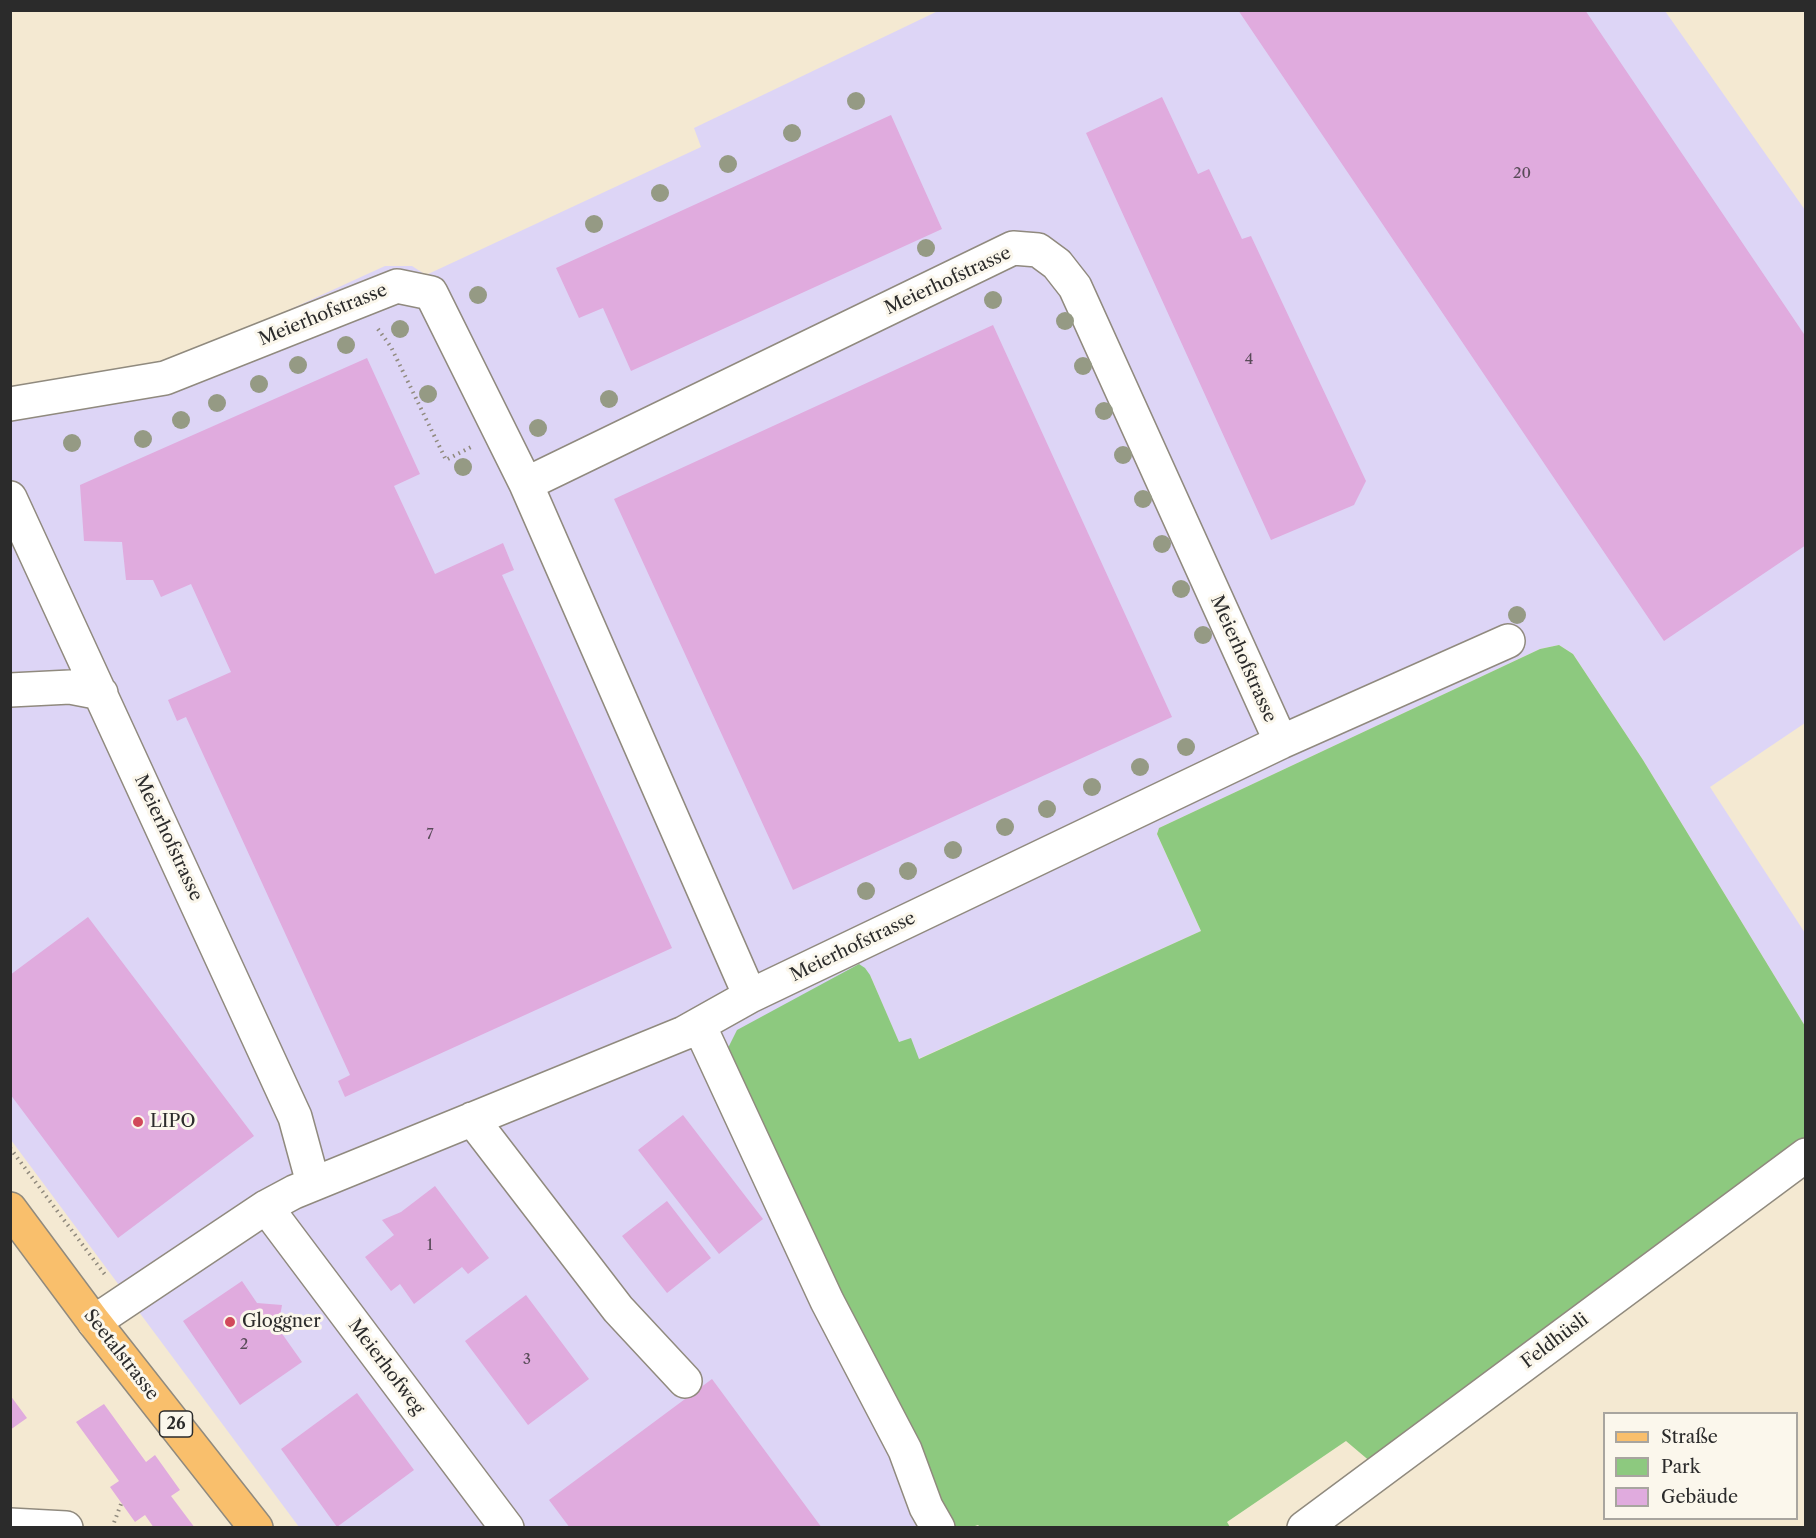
<!DOCTYPE html>
<html>
<head>
<meta charset="utf-8">
<style>
  body { margin:0 }
  #map { position:relative; width:1816px; height:1538px; overflow:hidden; background:#f4e9d2; font-family:"Libre Caslon Text",serif }
  canvas { display:block }
  .frame { position:absolute; inset:0; border:12px solid #2b2b2b; pointer-events:none }
  .legend { position:absolute; left:1603px; top:1412px; width:195px; height:108px; box-sizing:border-box; background:#fbf7ec; border:2px solid #a8a59f; margin:0; padding:8px 10px; list-style:none; font-size:18px; color:#2b2b2b }
  .legend li { display:flex; align-items:center; gap:12px; height:30px }
  .legend b { width:30px; border:2px solid #a8a59f }
</style>
</head>
<body>
<div id="map">
<canvas width="1816" height="1538"></canvas>
<div class="frame"></div>
<ul class="legend">
<li><b style="height:8px;background:#f9bf6c"></b>Straße</li>
<li><b style="height:16px;background:#8dc97f"></b>Park</li>
<li><b style="height:16px;background:#e0abde"></b>Gebäude</li>
</ul>
</div>
<script>
const ctx = document.querySelector('canvas').getContext('2d');
ctx.lineJoin = 'round';
function fill(path, color) {
  ctx.fillStyle = color;
  ctx.fill(path, 'evenodd');
}
function trace(path, color, width, dash) {
  ctx.strokeStyle = color;
  ctx.lineWidth = width;
  ctx.lineCap = dash ? 'butt' : 'round';
  ctx.setLineDash(dash || []);
  ctx.stroke(path);
}
function label(font, color, halo, rows, align = 'center') {
  ctx.font = font + ' "Libre Caslon Text",serif';
  ctx.lineWidth = 6;
  ctx.setLineDash([]);
  ctx.textBaseline = 'middle';
  ctx.strokeStyle = halo;
  ctx.fillStyle = color;
  for (const [text, x, y, turn = 0] of rows) {
    ctx.save();
    ctx.translate(x, y);
    ctx.rotate((+turn || 0) * Math.PI / 180);
    ctx.textAlign = isNaN(turn) ? turn : align;
    if (halo) ctx.strokeText(text, 0, 0);
    ctx.fillText(text, 0, 0);
    ctx.restore();
  }
}
fill(new Path2D(`
  M938,11H1665L1805,210V723L1710,787L1805,933V1026L1643,760L1573,654L1559,645L1540,649L1159,828L1157,834L1201,931L918,1059L899,1043L870,975L949,1527H299L11,1140V388L171,362L258,324L385,266H412L426,275L701,147L694,128Z`), '#ddd5f6');
fill(new Path2D(`
  M1559,645L1573,654L1643,760L1805,1026V1145L1372,1463L1346,1441L1227,1522L1230,1527L981,1528L978,1525L972,1527H949L725,1054L737,1030L859,964L865,968L870,975L899,1042L911,1038L919,1059L1201,931L1157,834L1159,828L1540,649Z`), '#8dc97f');
fill(new Path2D(`
  M1238,10H1585L1806,337V545L1664,641Z
  M1162,97L1198,174L1209,169L1242,239L1251,236L1366,481L1354,505L1271,540L1086,133Z
  M891,115L942,229L631,371L603,308L579,318L556,268Z
  M993,325L1172,717L793,890L614,499Z
  M367,358L420,474L394,486L435,574L503,543L514,570L502,575L672,948L345,1097L338,1081L350,1075L186,717L177,721L168,700L231,672L191,584L161,597L153,580H126L122,542L84,541L80,485Z
  M88,917L254,1136L118,1238L10,1094V975Z
  M683,1115L763,1219L719,1254L638,1150Z
  M435,1186L489,1258L468,1274L462,1267L414,1304L400,1284L391,1291L365,1257L394,1235L382,1220L401,1212Z
  M667,1201L711,1258L667,1293L622,1236Z
  M242,1281L257,1303L282,1305L278,1328L302,1362L240,1405L183,1321Z
  M526,1295L589,1379L528,1425L465,1341Z
  M712,1379L822,1528H570L549,1500Z
  M357,1393L414,1470L337,1527L281,1449Z
  M10,1395L27,1418L10,1430Z
  M104,1404L146,1462L155,1455L180,1490L171,1496L195,1528H154L145,1515L135,1522L110,1487L119,1481L76,1422Z`), '#e0abde');
const minor = new Path2D(`
  M10,404L165,378L397,286L431,293L526,484L750,996
  M10,498L295,1117L313,1183
  M10,690L70,687L101,693
  M1281,742L1508,641
  M699,1025L827,1301L905,1450L926,1507L938,1528
  M472,1119L618,1309L685,1381
  M266,1207L507,1528
  M94,1322L266,1207L294,1192L684,1033L750,996L1281,742L1075,287L1057,264L1038,250L1013,248L526,484
  M10,1525L66,1528
  M1304,1528L1806,1155`);
const major = new Path2D(`
  M10,1209L94,1322L256,1528`);
trace(minor, '#908a7e', 36);
trace(major, '#908a7e', 36);
trace(new Path2D(`
  M378,329L391,347L446,460L471,447
  M10,1148L106,1276
  M112,1528L121,1504`), '#908a7e', 4, [1.5, 4.5]);
trace(minor, '#fff', 33);
trace(major, '#f9bf6c', 33);
ctx.fillStyle = '#959a84';
for (const [x, y] of [
  [856,101],
  [792,133],
  [728,164],
  [660,193],
  [594,224],
  [926,248],
  [478,295],
  [993,300],
  [1065,321],
  [400,329],
  [346,345],
  [298,365],
  [1083,366],
  [259,384],
  [428,394],
  [609,399],
  [217,403],
  [1104,411],
  [181,420],
  [538,428],
  [143,439],
  [72,443],
  [1123,455],
  [463,467],
  [1143,499],
  [1162,544],
  [1181,589],
  [1517,615],
  [1203,635],
  [1186,747],
  [1140,767],
  [1092,787],
  [1047,809],
  [1005,827],
  [953,850],
  [908,871],
  [866,891]
]) {
  ctx.beginPath();
  ctx.arc(x, y, 9, 0, 2 * Math.PI);
  ctx.fill();
}
for (const [x, y, r, color] of [
  [138,1122,6,"#d1495b"],
  [230,1322,6,"#d1495b"]
]) {
  const dot = new Path2D();
  dot.arc(x, y, r, 0, 2 * Math.PI);
  ctx.fillStyle = color;
  ctx.fill(dot);
  trace(dot, '#fbf7ec', 2);
}
label('15px', '#584b58', null, [
  ["20",1522,174],
  ["4",1249,360],
  ["7",430,835],
  ["1",430,1246],
  ["2",244,1345],
  ["3",527,1360]
]);
for (const [x, y, w] of [
  [176,1424,33]
]) {
  const box = new Path2D();
  box.roundRect(x - w / 2, y - 13, w, 26, 4.5);
  ctx.fillStyle = '#fbf7ec';
  ctx.fill(box);
  trace(box, '#2b2b2b', 1.5);
}
label('bold 16px', '#2b2b2b', null, [
  ["26",176,1424]
]);
label('18px', '#2b2b2b', '#fbf7ec', [
  ["Meierhofstrasse",948,281,-25],
  ["Meierhofstrasse",323,315,-22],
  ["Meierhofstrasse",1243,659,66],
  ["Meierhofstrasse",168,838,65],
  ["Meierhofstrasse",853,947,-26],
  ["Feldhüsli",1555,1341,-37],
  ["Seetalstrasse",121,1355,52],
  ["Meierhofweg",386,1367,53]
]);
label('18px', '#2b2b2b', '#fbf7ec', [
  ["LIPO",150,1122],
  ["Gloggner",242,1322]
], 'left');
</script>
</body>
</html>
